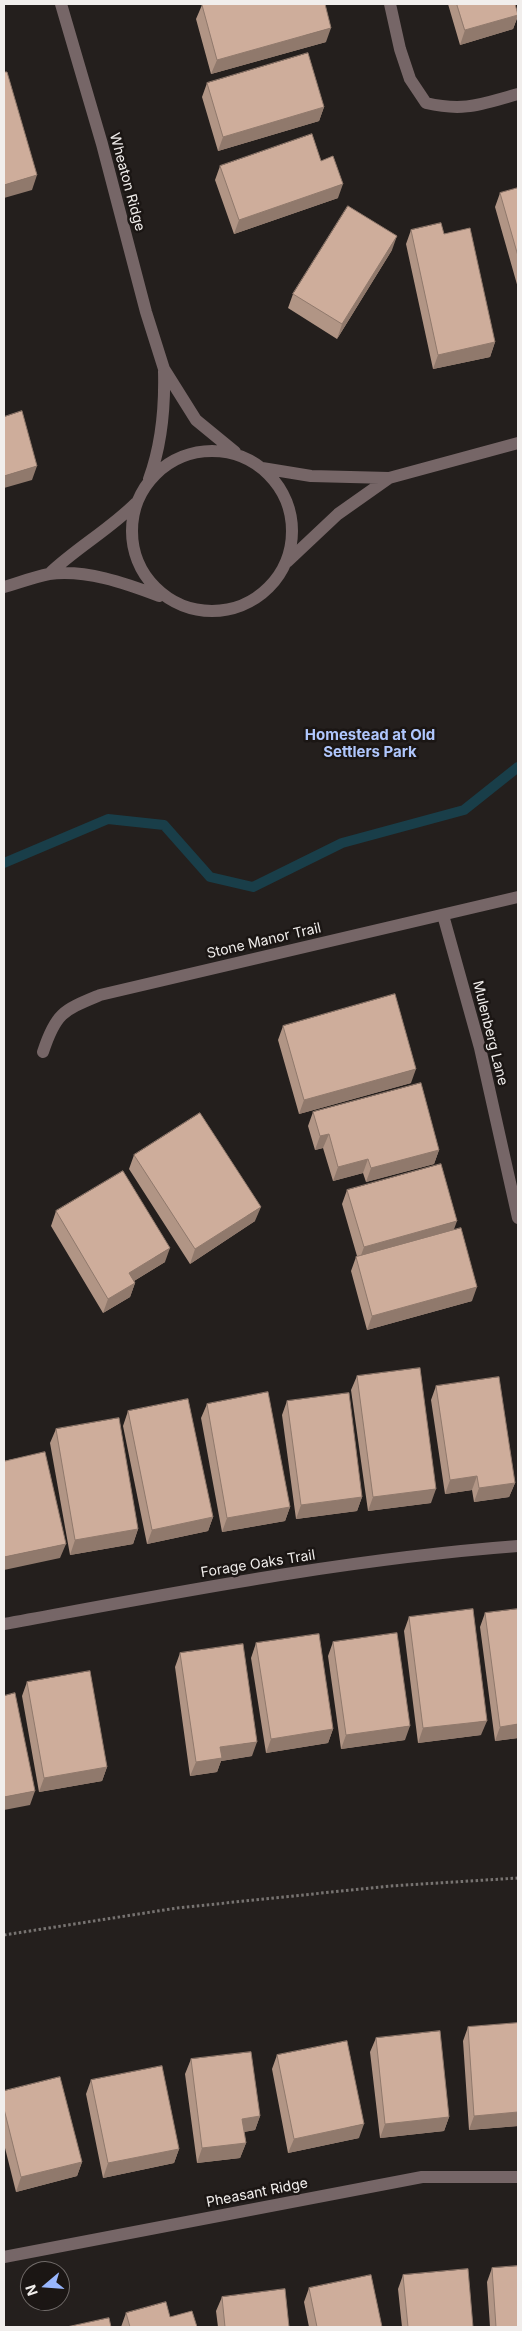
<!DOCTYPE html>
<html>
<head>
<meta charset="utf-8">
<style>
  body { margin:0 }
  #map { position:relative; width:522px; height:2331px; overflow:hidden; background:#241f1d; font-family:Inter,sans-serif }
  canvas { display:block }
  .frame { position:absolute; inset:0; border:5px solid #f1eeec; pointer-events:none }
  .north { position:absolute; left:20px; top:2261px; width:50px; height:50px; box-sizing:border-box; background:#1b1614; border:1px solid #716c6a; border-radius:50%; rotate:252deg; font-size:14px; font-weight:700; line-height:20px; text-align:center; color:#f1eeec }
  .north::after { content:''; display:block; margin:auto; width:18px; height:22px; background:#98b6fd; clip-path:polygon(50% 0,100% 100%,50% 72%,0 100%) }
</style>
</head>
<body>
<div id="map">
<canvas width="522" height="2331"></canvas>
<div class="frame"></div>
<div class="north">N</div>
</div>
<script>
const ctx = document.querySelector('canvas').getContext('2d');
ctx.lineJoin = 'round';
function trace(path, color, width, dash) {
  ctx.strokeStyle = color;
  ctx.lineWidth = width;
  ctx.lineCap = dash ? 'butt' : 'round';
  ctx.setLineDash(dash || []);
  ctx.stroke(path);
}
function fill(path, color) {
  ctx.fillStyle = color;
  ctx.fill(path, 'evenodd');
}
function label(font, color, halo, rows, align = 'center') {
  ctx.font = font + ' Inter,sans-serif';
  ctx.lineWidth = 5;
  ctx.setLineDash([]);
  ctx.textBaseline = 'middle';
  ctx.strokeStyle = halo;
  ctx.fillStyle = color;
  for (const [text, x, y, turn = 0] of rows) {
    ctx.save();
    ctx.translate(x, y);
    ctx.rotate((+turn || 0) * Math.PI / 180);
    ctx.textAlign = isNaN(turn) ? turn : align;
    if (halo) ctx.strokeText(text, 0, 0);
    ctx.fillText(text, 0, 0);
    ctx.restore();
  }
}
trace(new Path2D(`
  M4,863L108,819L164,825L210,877L253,887L342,843L464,810L518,767`), '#193e49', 10);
trace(new Path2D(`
  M4,1935L177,1908L390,1886L518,1878`), '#777371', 3, [2.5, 2.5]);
trace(new Path2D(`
  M61,4L102,144L146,312L164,369L196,420L235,452
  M390,4L400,49L410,79L426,103C465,112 481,104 518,94
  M132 531a80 80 0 1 1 160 0a80 80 0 1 1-160 0Z
  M262,468L311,476L389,478L518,443
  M149,479C162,444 165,409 164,371
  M287,562L338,514L389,478
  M49,574C76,548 109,530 136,503
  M4,587C18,583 34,577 49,574C85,569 125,583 159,596
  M443,915L480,1048L518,1218
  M43,1052C56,1012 64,1010 100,995L518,897
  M4,1624C174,1593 345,1559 518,1546
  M4,2257L422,2177H518`), '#766667', 12);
fill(new Path2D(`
  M448,4H515L518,16L513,29L460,45Z
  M202,5L326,42L211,74L196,19Z
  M207,83L324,107L319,121L218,151L202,97Z
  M321,161L338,198L234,234L215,180L220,166Z
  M518,188V288L495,207L500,193Z
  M411,230L444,234L495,342L490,357L433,369L406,244Z
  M392,250L337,339L288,308L293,294Z
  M283,1026L411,1083L299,1114L278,1040Z
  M313,1112L439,1150L434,1164L366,1182L363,1173L333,1181L323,1148L315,1150L308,1126Z
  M134,1155L255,1221L190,1264L129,1169Z
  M347,1190L453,1230L472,1301L367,1330L351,1271L356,1257L357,1256L342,1204Z
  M56,1211L165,1262L134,1281L135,1283L130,1297L103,1313L51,1226Z
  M357,1376L431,1503L368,1511L351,1390Z
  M436,1386L515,1483L509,1497L474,1502L472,1490L445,1494L431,1400Z
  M287,1401L362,1497L357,1511L296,1519L282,1415Z
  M207,1404L290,1507L285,1521L222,1532L201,1418Z
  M128,1411L213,1517L208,1531L147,1544L123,1426Z
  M56,1429L138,1529L133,1544L70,1555L50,1443Z
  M485,1613L518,1738L495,1741L480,1627Z
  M409,1617L481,1735L418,1743L404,1631Z
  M333,1642L405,1740L341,1749L328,1656Z
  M256,1643L333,1729L328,1743L266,1753L251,1658Z
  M180,1653L252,1756L221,1761L217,1772L190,1776L175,1667Z
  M27,1682L107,1767L102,1781L39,1792L22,1696Z
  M518,2023V2126L469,2130L463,2041L468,2027Z
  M376,2038L449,2117L444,2131L380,2138L370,2052Z
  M277,2055L359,2138L288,2153L272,2069Z
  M191,2059L260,2116L255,2130L244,2132L246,2143L240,2158L197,2163L185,2074Z
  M91,2080L179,2149L174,2163L103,2178L86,2094Z
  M4,2091L82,2162L77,2176L16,2192L4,2144Z
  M492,2268L518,2327H490L487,2282Z
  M403,2275L473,2327H402L398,2289Z
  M309,2288L382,2327H309L304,2302Z
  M222,2297L289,2327H218L216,2311Z
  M126,2313L170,2317L197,2327H121Z`), '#b19585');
fill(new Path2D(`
  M518,15L513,29L460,45L465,30Z
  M331,28L326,42L211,74L217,60Z
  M324,107L319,121L218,151L223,137Z
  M37,175L32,190L4,198V185Z
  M343,184L338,198L234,234L239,220Z
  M397,236L392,250L337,339L342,324Z
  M495,342L490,357L433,369L438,355Z
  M37,466L32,480L4,488V476Z
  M416,1069L411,1083L299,1114L304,1100Z
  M329,1134L323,1148L315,1150L320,1136Z
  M439,1150L434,1164L366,1182L371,1168Z
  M368,1159L363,1173L333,1181L338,1167Z
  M261,1207L255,1221L190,1264L195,1249Z
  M457,1221L452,1235L359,1261L364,1247Z
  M170,1248L165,1262L124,1287L129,1273Z
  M135,1283L130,1297L103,1313L108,1299Z
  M477,1287L472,1301L367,1330L372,1316Z
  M477,1476L472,1490L445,1494L450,1480Z
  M515,1483L509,1497L474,1502L479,1488Z
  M436,1489L431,1503L368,1511L373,1497Z
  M362,1497L357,1511L296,1519L301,1505Z
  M290,1507L285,1521L222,1532L227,1518Z
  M213,1517L208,1531L147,1544L152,1530Z
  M138,1529L133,1544L70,1555L75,1540Z
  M66,1544L60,1558L4,1570V1557Z
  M487,1721L481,1735L418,1743L423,1728Z
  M518,1724V1738L495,1741L500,1727Z
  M410,1726L405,1740L341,1749L346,1735Z
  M333,1729L328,1743L266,1753L271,1739Z
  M257,1742L252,1756L221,1761L217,1772L190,1776L196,1762L220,1747Z
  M107,1767L102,1781L39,1792L44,1778Z
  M35,1791L30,1805L4,1810V1797Z
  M518,2112V2126L469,2130L474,2116Z
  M260,2116L255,2130L237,2133L242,2119Z
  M449,2117L444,2131L380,2138L385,2124Z
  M364,2124L359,2138L288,2153L294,2139Z
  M246,2143L240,2158L197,2163L202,2148Z
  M179,2149L174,2163L103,2178L108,2163Z
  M82,2162L77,2176L16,2192L21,2177Z`), '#90796c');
const building = new Path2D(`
  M205,4H325L331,28L217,60L202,5Z
  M457,4H515L518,15L465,30Z
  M308,53L324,107L223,137L207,83Z
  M4,72H7L37,175L4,185Z
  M312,134L321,161L333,156L343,184L239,220L220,166Z
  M518,188V256L500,193Z
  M348,206L397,236L342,324L293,294Z
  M441,223L444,234L470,228L495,342L438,355L411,230Z
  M22,411L37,466L4,476V417Z
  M395,994L416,1069L304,1100L283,1026Z
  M421,1083L439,1150L371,1168L368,1159L338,1167L329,1134L320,1136L313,1112Z
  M200,1113L261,1207L195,1249L134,1155Z
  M441,1164L457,1221L364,1247L347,1190Z
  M123,1171L170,1248L129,1273L135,1283L108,1299L56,1211Z
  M461,1228L477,1287L372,1316L356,1257Z
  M420,1368L436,1489L373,1497L357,1376Z
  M499,1377L515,1483L479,1488L477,1476L450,1480L436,1386Z
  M268,1392L290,1507L227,1518L207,1404Z
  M349,1393L362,1497L301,1505L287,1401Z
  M188,1399L213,1517L152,1530L128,1411Z
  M119,1418L138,1529L75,1540L56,1429Z
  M45,1452L66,1544L4,1557V1459V1461Z
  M473,1609L487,1721L423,1728L409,1617Z
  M518,1609V1724L500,1727L485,1613Z
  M397,1633L410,1726L346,1735L333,1642Z
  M319,1634L333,1729L271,1739L256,1643Z
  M243,1644L257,1742L220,1747L222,1758L196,1762L180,1653Z
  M90,1671L107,1767L44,1778L27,1682Z
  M15,1693L35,1791L4,1797V1696Z
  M518,2023V2112L474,2116L468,2027Z
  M440,2031L449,2117L385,2124L376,2038Z
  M347,2041L364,2124L294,2139L277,2055Z
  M251,2052L260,2116L242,2119L246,2143L202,2148L191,2059Z
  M162,2066L179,2149L108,2163L91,2080Z
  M60,2077L82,2162L21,2177L4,2109V2091Z
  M518,2266V2327H496L492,2268Z
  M468,2269L473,2327H408L403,2275Z
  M371,2275L382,2327H317L309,2288Z
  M285,2289L289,2327H225L222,2297Z
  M166,2302L170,2317L192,2311L197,2327H130L126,2313Z
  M109,2318L111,2327H67Z`);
fill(building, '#cead9b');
trace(building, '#90796c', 1);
label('14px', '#f1eeec', '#1b1614', [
  ["Wheaton Ridge",127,182,75],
  ["Stone Manor Trail",264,941,-13],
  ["Mulenberg Lane",490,1033,76],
  ["Forage Oaks Trail",258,1564,-9],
  ["Pheasant Ridge",257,2193,-11]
]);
label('bold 15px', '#b0c7fd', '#1b1614', [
  ["Homestead at Old",370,735],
  ["Settlers Park",370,752]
]);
</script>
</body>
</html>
